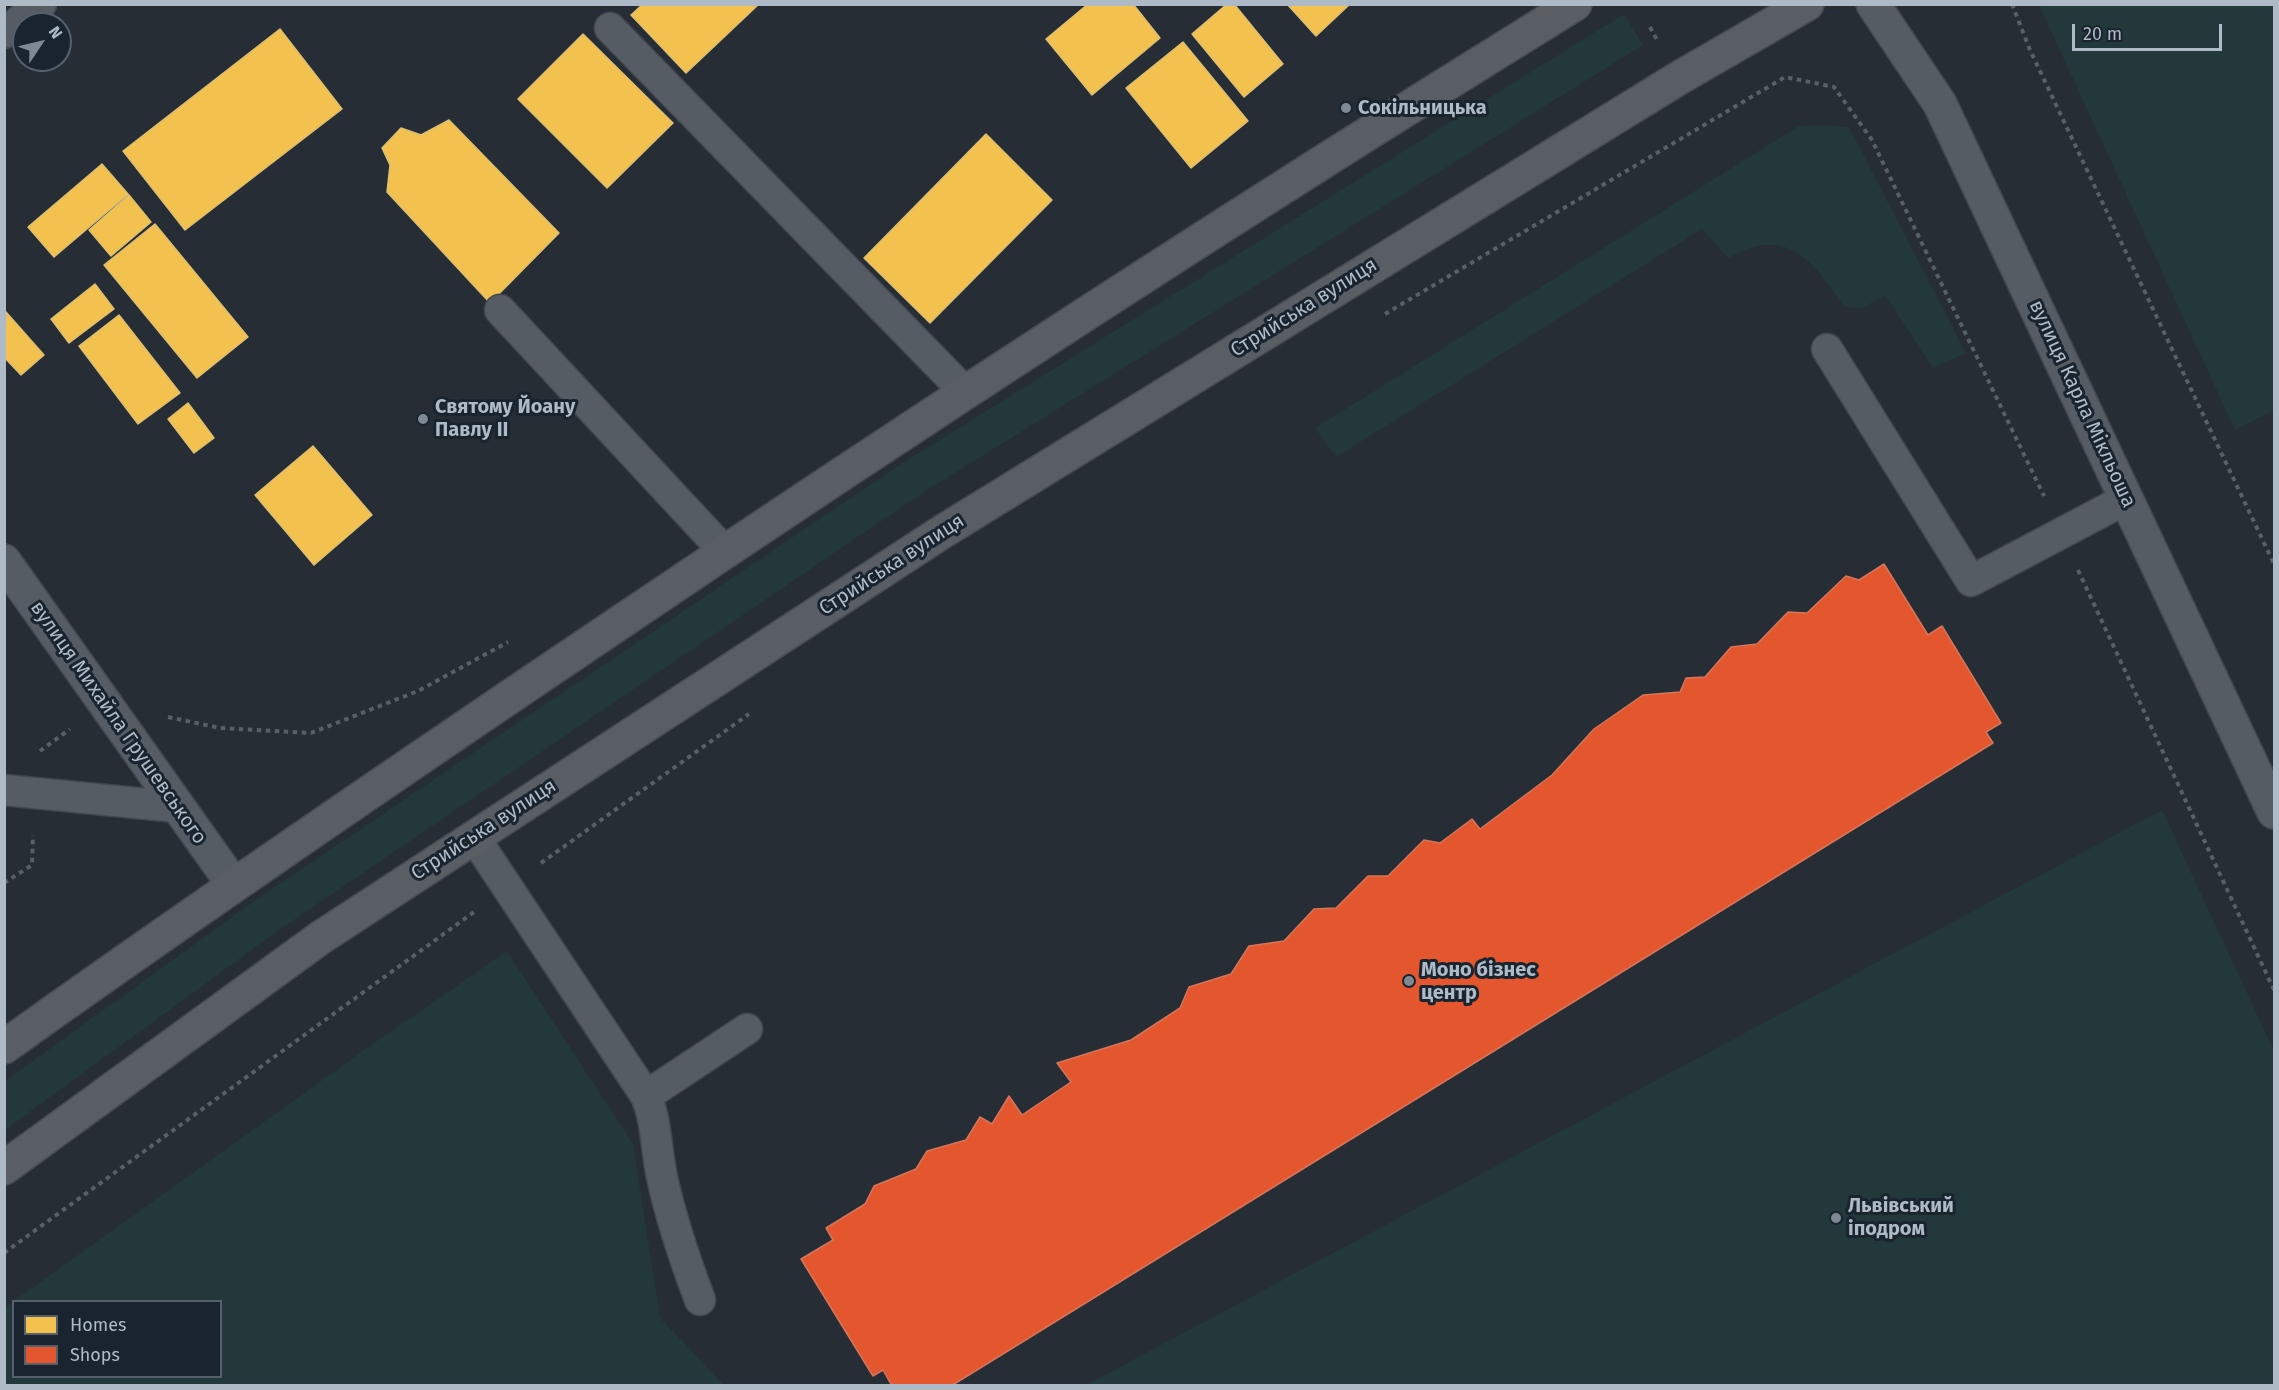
<!DOCTYPE html>
<html>
<head>
<meta charset="utf-8">
<style>
  body { margin:0 }
  #map { position:relative; width:2279px; height:1390px; overflow:hidden; background:#262d34; font-family:"Fira Sans",sans-serif }
  canvas { display:block }
  .frame { position:absolute; inset:0; border:6px solid #afbac7; pointer-events:none }
  .legend { position:absolute; left:12px; top:1300px; width:210px; height:78px; box-sizing:border-box; background:#1a242f; border:2px solid #56606c; margin:0; padding:8px 10px; list-style:none; font-size:18px; color:#afbac7 }
  .legend li { display:flex; align-items:center; gap:12px; height:30px }
  .legend b { width:30px; border:2px solid #56606c }
  .north { position:absolute; left:12px; top:12px; width:60px; height:60px; box-sizing:border-box; background:#1a242f; border:2px solid #56606c; border-radius:50%; rotate:55deg; font-size:16px; font-weight:700; line-height:24px; text-align:center; color:#afbac7 }
  .north::after { content:''; display:block; margin:auto; width:21px; height:27px; background:#7f8994; clip-path:polygon(50% 0,100% 100%,50% 72%,0 100%) }
  .scale { position:absolute; left:2072px; top:24px; width:150px; height:27px; box-sizing:border-box; border:3px solid #afbac7; border-top:0; padding-left:8px; font-size:18px; line-height:21px; white-space:nowrap; color:#afbac7; -webkit-text-stroke:4px #1a242f; paint-order:stroke }
</style>
</head>
<body>
<div id="map">
<canvas width="2279" height="1390"></canvas>
<div class="frame"></div>
<ul class="legend">
<li><b style="height:16px;background:#f2c14e"></b>Homes</li>
<li><b style="height:16px;background:#e4572e"></b>Shops</li>
</ul>
<div class="north">N</div>
<div class="scale">20 m</div>
</div>
<script>
const ctx = document.querySelector('canvas').getContext('2d');
ctx.lineJoin = 'round';
function fill(path, color) {
  ctx.fillStyle = color;
  ctx.fill(path, 'evenodd');
}
function trace(path, color, width, dash) {
  ctx.strokeStyle = color;
  ctx.lineWidth = width;
  ctx.lineCap = dash ? 'butt' : 'round';
  ctx.setLineDash(dash || []);
  ctx.stroke(path);
}
function label(font, color, halo, rows, align = 'center') {
  ctx.font = font + ' "Fira Sans",sans-serif';
  ctx.lineWidth = 6;
  ctx.setLineDash([]);
  ctx.textBaseline = 'middle';
  ctx.strokeStyle = halo;
  ctx.fillStyle = color;
  for (const [text, x, y, turn = 0] of rows) {
    ctx.save();
    ctx.translate(x, y);
    ctx.rotate((+turn || 0) * Math.PI / 180);
    ctx.textAlign = isNaN(turn) ? turn : align;
    if (halo) ctx.strokeText(text, 0, 0);
    ctx.fillText(text, 0, 0);
    ctx.restore();
  }
}
fill(new Path2D(`
  M2039,5H2274V410L2235,430Z
  M1624,14L1643,45L921,494L279,930L5,1130V1081L257,899L901,464Z
  M1827,125L1849,127L1966,353L1933,368L1885,295L1861,309L1844,306C1823,278 1803,241 1763,245C1751,246 1738,254 1728,258L1702,229L1336,457L1315,428L1799,126Z
  M2162,810L2274,1051V1385H1086Z
  M507,951L633,1144L660,1318L724,1385H5V1308L13,1302L14,1376H220V1302L14,1301L367,1048Z`), '#23383a');
const homes = new Path2D(`
  M643,4H759L686,73L631,15Z
  M1088,4H1133L1160,38L1092,95L1046,39Z
  M1227,4H1234L1283,64L1244,97L1192,34Z
  M1287,4H1350L1316,36Z
  M280,29L342,109L185,230L123,151Z
  M583,34L673,123L607,188L518,99Z
  M1183,42L1248,121L1191,168L1126,88Z
  M449,120L559,233L490,303L387,192L390,165L382,148L401,128L421,135Z
  M986,134L1052,200L930,323L864,258Z
  M102,164L128,194L54,257L28,227Z
  M129,195L151,222L111,256L89,230Z
  M155,224L248,337L197,378L104,265Z
  M95,284L114,309L69,343L51,319Z
  M6,312L44,355L21,375L4,357Z
  M119,315L180,393L138,424L79,346Z
  M188,403L214,438L194,453L168,419Z
  M313,446L372,515L314,565L255,495Z`);
fill(homes, '#f2c14e');
trace(homes, '#debf72', 1.5);
const shops = new Path2D(`
  M1884,564L1928,635L1942,626L2001,723L1986,732L1993,743L951,1386H892L883,1370L873,1376L801,1259L833,1240L826,1228L865,1204L874,1186L916,1169L927,1151L966,1140L980,1117L992,1124L1009,1096L1022,1115L1071,1082L1057,1063L1131,1040L1180,1008L1189,987L1231,974L1249,946L1284,941L1314,909L1336,908L1368,876H1388L1424,840L1440,843L1472,819L1480,829L1552,775L1594,729L1643,695L1680,692L1686,678L1705,677L1731,647L1757,644L1788,612L1807,613L1846,576L1859,580Z`);
fill(shops, '#e4572e');
trace(shops, '#d4755c', 1.5);
const service = new Path2D(`
  M610,28L965,392
  M4,33L41,4
  M500,310L725,552
  M1827,349L1971,581L2126,499
  M4,790L177,807
  M474,837L646,1096C657,1122 656,1150 662,1177C671,1220 685,1260 700,1300
  M646,1096L747,1029`);
const minor = new Path2D(`
  M1873,4L1940,104L2274,812
  M4,561L233,884`);
const primary = new Path2D(`
  M4,1047C200,907 398,772 597,638C919,420 1245,208 1575,4
  M4,1168L320,938L942,532L1679,78L1807,4`);
trace(service, '#42484d', 33);
trace(minor, '#42484d', 36);
trace(primary, '#434a51', 36);
trace(new Path2D(`
  M2012,4L2030,50L2274,564
  M1650,27L1657,40
  M1385,314L1785,77L1834,87L1872,140L2044,496
  M2078,570L2274,990
  M168,717L220,728L311,733L418,691L508,642
  M40,751L70,729
  M541,863L749,714
  M4,883L32,865L33,835
  M4,1253L474,912`), '#585f66', 4, [4.5, 4.5]);
trace(service, '#565c63', 30);
trace(minor, '#565c63', 33);
trace(primary, '#595e65', 33);
for (const [x, y, r, color] of [
  [1346,108,6,"#7f8994"],
  [423,419,6,"#7f8994"],
  [1409,981,6,"#7f8994"],
  [1836,1218,6,"#7f8994"]
]) {
  const dot = new Path2D();
  dot.arc(x, y, r, 0, 2 * Math.PI);
  ctx.fillStyle = color;
  ctx.fill(dot);
  trace(dot, '#1a242f', 2);
}
label('bold 20px', '#afbac7', '#1a242f', [
  ["Сокільницька",1358,108],
  ["Святому Йоану",435,407],
  ["Павлу ІІ",435,430],
  ["Моно бізнес",1421,970],
  ["центр",1421,993],
  ["Львівський",1848,1206],
  ["іподром",1848,1229]
], 'left');
label('20px', '#afbac7', '#1a242f', [
  ["Стрийська вулиця",1304,308,-32],
  ["вулиця Карла Мікльоша",2082,404,65],
  ["Стрийська вулиця",892,565,-33],
  ["вулиця Михайла Грушевського",118,723,55],
  ["Стрийська вулиця",484,830,-33]
]);
</script>
</body>
</html>
